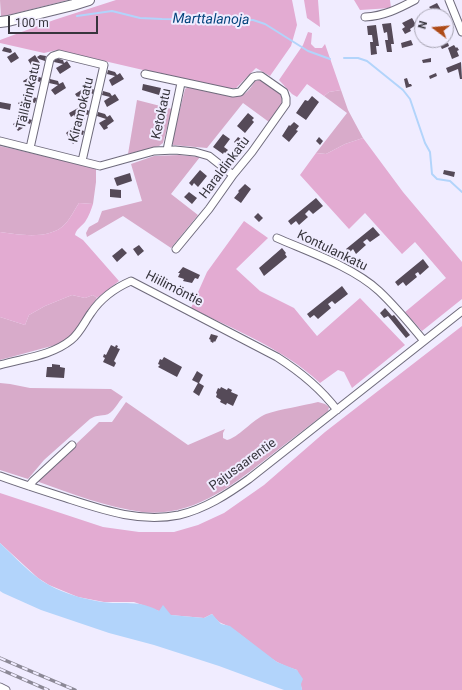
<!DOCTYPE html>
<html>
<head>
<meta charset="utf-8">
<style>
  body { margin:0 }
  #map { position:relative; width:462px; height:690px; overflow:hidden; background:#f0ecff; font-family:Roboto,sans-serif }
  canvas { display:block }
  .north { position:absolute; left:414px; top:8px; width:40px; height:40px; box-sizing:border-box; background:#f0ecff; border:1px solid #a6a3b1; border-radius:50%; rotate:286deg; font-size:11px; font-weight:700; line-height:16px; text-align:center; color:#37353d }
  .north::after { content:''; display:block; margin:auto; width:14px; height:18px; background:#ae4a18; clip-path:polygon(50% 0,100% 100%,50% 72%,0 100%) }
  .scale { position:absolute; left:8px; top:16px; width:90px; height:18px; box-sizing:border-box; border:2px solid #37353d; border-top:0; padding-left:5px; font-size:12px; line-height:14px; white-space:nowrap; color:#37353d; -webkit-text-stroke:3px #f0ecff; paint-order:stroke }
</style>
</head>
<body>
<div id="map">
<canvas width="462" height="690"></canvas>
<div class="north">N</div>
<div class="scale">100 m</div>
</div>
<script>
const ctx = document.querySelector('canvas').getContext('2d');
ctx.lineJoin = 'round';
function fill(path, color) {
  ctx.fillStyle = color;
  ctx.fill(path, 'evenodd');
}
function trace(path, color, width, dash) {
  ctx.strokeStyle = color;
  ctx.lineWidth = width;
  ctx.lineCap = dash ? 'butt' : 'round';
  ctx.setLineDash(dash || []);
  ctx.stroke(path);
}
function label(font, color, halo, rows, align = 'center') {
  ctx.font = font + ' Roboto,sans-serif';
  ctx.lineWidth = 4;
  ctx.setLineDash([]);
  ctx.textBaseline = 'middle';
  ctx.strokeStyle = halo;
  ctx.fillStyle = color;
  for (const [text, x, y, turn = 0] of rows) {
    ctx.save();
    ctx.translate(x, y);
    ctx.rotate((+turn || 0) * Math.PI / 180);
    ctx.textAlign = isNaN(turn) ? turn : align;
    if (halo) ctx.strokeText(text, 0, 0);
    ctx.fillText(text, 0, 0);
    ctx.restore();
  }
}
fill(new Path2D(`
  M0,0H68L1,17Z
  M260,80L281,93C285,108 276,111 269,122L243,103L207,148L173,145L172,141L185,89L188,87L232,97C245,96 249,91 255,81Z
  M341,90L348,110L363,138L345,144L326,154L316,153L347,113L324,96L329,92Z
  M137,100L172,109L163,143L159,146L128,154Z
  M0,146L96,168V182L93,204L79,203C74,210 71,218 65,224C51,240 19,235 0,232Z
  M179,155L200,157L171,194L198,215L171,248L123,216L87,237L86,233L89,227L98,222L102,211L142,201L131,164L154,156Z
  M72,295L85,298L93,295L97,298L72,336L59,344L0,360V317L25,325L29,315L45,306Z
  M0,383L10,384L30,388L111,389L123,397C118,402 113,414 105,415C98,416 97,415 90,419L44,460L28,479L0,470Z
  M126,402L188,445L225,429L223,433V438L227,440C238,438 252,420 266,414C281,409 302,406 318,402L325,404L329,407L328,411C309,426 289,441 270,456C233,485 192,518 142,512C107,507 72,494 39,482L38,480L95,426L99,422H112Z`), '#d8abca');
fill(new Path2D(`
  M116,0H292L297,25L291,46L270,76L256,68L236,88L225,89L57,50L44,53L0,43V40L54,20Z
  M304,0H318L320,27L307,18Z
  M354,0H390L391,8L360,10Z
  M308,32L312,33L311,44L315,48H322L325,44L341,90L329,92L324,96L307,84L297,97L292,94L279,80L303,45Z
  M363,138L403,192L462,262V299L422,331L405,312L446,278L415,242L402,254L365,213L349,229L300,175L316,153L326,154L345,144Z
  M79,203L93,204C91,210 89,216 85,222C81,227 76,229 75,235L83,240L119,281L97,298L93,295L85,298L72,295L45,306L29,315L25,325L0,317V232C19,235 51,240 65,224C71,218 74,210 79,203Z
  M244,221L268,238L236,269L260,291L294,308L317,336L360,298L405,345L352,388L344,372L338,370L320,383C284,349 235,330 191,308L207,272Z
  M462,326V690H302L297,670C290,668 283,665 277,662C261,653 249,640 234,630C224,622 220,626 212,614L204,618L170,615L134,602H104L78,597L49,585L38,578L0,543V493L103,527L139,532H174L198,525L224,513L264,485L325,432Z`), '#e3abd2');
fill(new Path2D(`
  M0,543C14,556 32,576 49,585C65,594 84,599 102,602C124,605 138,599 159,611L163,605L171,615L204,618L212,614L221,624L230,626L277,662L297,670L303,679L301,684L302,690H284L219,666L154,645L109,633L41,610L3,593L0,591Z`), '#b2d4fb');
trace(new Path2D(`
  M77,16L112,11L140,18L162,19L253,20L265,24L308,51L330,59
  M344,58H358L367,61L403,90L410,99L425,143L430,152L432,174L437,179L450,181L462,192`), '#b2d4fb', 2);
fill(new Path2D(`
  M437,3L441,10L434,14V15L433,16H428L426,12L431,9L429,7Z
  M412,18L416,25L410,29L411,31L405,34L402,29L405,27L402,23Z
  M391,23L394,44H391L392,52H387L385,40H388L387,32L384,33L382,24Z
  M376,25L379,46H376L377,54L371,55L370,42H373L372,35H368L367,26Z
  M411,40L413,45L402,48L401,43Z
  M448,43L449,46L442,49L440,45Z
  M454,45L456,48L457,47L459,50L457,51L459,56L452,59L448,48Z
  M4,47L11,49L12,52L10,53L2,51Z
  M15,52L19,58L11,63L7,57Z
  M35,55L40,63L36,65L38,68L34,70L28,60Z
  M40,55L46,56L45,61L39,59L37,57Z
  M55,58L63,60L64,63L67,61L71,67L60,74L56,68L63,64L54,62Z
  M431,58V62L423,63L422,60Z
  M461,62L462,79H460L458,69L448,73L446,68Z
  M108,70L115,72L117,75L120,73L124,79L112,86L109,80L115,76L107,74Z
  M436,73L437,76L430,79L429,76Z
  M36,76L42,78L40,82L34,80L33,78Z
  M30,77L35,84L31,86L33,89L29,91L23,81Z
  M407,78L409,84H411L412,86L406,88L404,79Z
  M50,79L58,81L59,84L63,82L66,88L55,95L51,90L58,85L49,83Z
  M143,84L161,88L159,95L142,90Z
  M89,88L95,90L93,94L87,92L86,90Z
  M83,89L88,96L84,98L86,102L82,104L75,94Z
  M103,91L110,93L112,96L115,94L119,100L107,107L104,101L110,97L102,95Z
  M312,96L319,102L306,120L296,113L305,100L308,101Z
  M31,97L37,98L35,103L29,101L28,99Z
  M26,98L31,105L23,110L18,103Z
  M0,102L11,104L10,110L0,108Z
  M78,108L85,119L78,123L74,115L71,117L69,113Z
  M84,109L90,111L88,115L82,113L81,111Z
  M98,112L105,114L107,117L110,115L114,121L107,126L108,128L104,130L99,123L106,119L97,116Z
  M248,113L254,118L252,120L254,122L245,133L237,126Z
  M26,118L32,120L30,124L24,122L23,120Z
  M21,119L26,126L18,131L13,124Z
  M294,122L299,126L296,130L298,131L289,142L282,136L289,125L290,126Z
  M72,128L79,139L73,144L66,133Z
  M78,129L84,131L83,135L77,133L75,131Z
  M223,134L230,139L224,147L228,150L225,153L224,152L223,154L213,147Z
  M238,137L244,141L240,147L234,142Z
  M319,137L323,141L320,145L316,141Z
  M200,170L207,176L198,187L194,183L192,186L189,183Z
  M444,170L455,172L454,177L443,174Z
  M130,173L132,181L117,186L114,178Z
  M245,184L251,189L241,203L234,198L239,192L238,191Z
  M110,189L121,190V198L110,197Z
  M189,192L197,198L192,204L184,197Z
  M316,198L323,206L313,214L309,210L305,214L308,217L299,225L296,221L291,225L288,221Z
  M258,213L263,218L259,222L254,217Z
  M373,227L380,235L370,242L367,239L363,242L366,245L356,254L353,249L349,253L346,249Z
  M139,245L144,251L138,256L133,249Z
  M122,248L127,253L117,262L112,256Z
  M282,248L286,253L285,254L287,257L264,276L259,268Z
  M423,259L429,267L420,275L418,272L415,274L417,277L406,286L403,282L398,286L395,282Z
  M183,267L200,275L198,279L195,278L192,283L183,281L184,279L178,277L180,273H178Z
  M342,286L348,294L335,304L332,301L328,304L331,308L318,319L314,315L310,318L307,314Z
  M385,308L392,316L394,315L410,335L406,338L388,316L384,318L380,313Z
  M211,334L218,336L215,342L214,341L213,343L210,341L211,340L209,339Z
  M111,345L115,347L116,345L118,346L117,348L120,349L114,361L116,363L114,367L103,362L105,358L103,357L104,354L106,355Z
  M164,357L182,367L177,377L158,367L160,365L158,364L160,359L162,360Z
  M52,364L60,365V367L65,368L64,378L46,377L47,367H52Z
  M197,371L203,375L199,383L204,386L199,396L193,392L198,383L192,380Z
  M221,387L227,390L228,388L232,390L231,392L238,395L233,406L227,403L226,405L220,402L221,400L216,397L217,394L216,393L218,388L220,389Z`), '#554a58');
const street = new Path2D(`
  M449,0L462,32
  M365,17C384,16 398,9 415,0
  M145,74L233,93L240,92L253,77L257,76H261L284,92L286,98V104L252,152L233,175L209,209L176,249
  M0,141L100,166L154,151L175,150L195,152L209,156L233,175
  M30,148L50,59L53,56L59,54L104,65L82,161
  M167,150L181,83
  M277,238C309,252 353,267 379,291C395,306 410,324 424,341
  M0,365C24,358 51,356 71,340C80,333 85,321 91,313C101,298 115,288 131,281L277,357C299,371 321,389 337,410
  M0,476C22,484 44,491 66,498C103,510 140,523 179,515C205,509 228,494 249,479L462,311
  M29,486L33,481L72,445
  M0,687L6,690`);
const secondary = new Path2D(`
  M0,22L8,21L73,5L89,0`);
trace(street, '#6f6b7c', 9);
trace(secondary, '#6f6b7c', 12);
trace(street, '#fff', 7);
trace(secondary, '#fff', 10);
const rail = new Path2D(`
  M0,658L75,690
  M0,669L48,690`);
trace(rail, '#8c8996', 3.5);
trace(rail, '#f0ecff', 2, [6]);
label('13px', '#37353d', '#f0ecff', [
  ["Tällärinkatu",29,96,-77],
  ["Kiramokatu",82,110,-76],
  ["Ketokatu",162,114,-78],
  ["Haraldinkatu",225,168,-53],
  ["Kontulankatu",332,251,26],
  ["Hiilimöntie",174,289,27],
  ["Pajusaarentie",243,465,-36]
]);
label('italic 14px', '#06457e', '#f0ecff', [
  ["Marttalanoja",211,20,1]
]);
</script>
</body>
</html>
